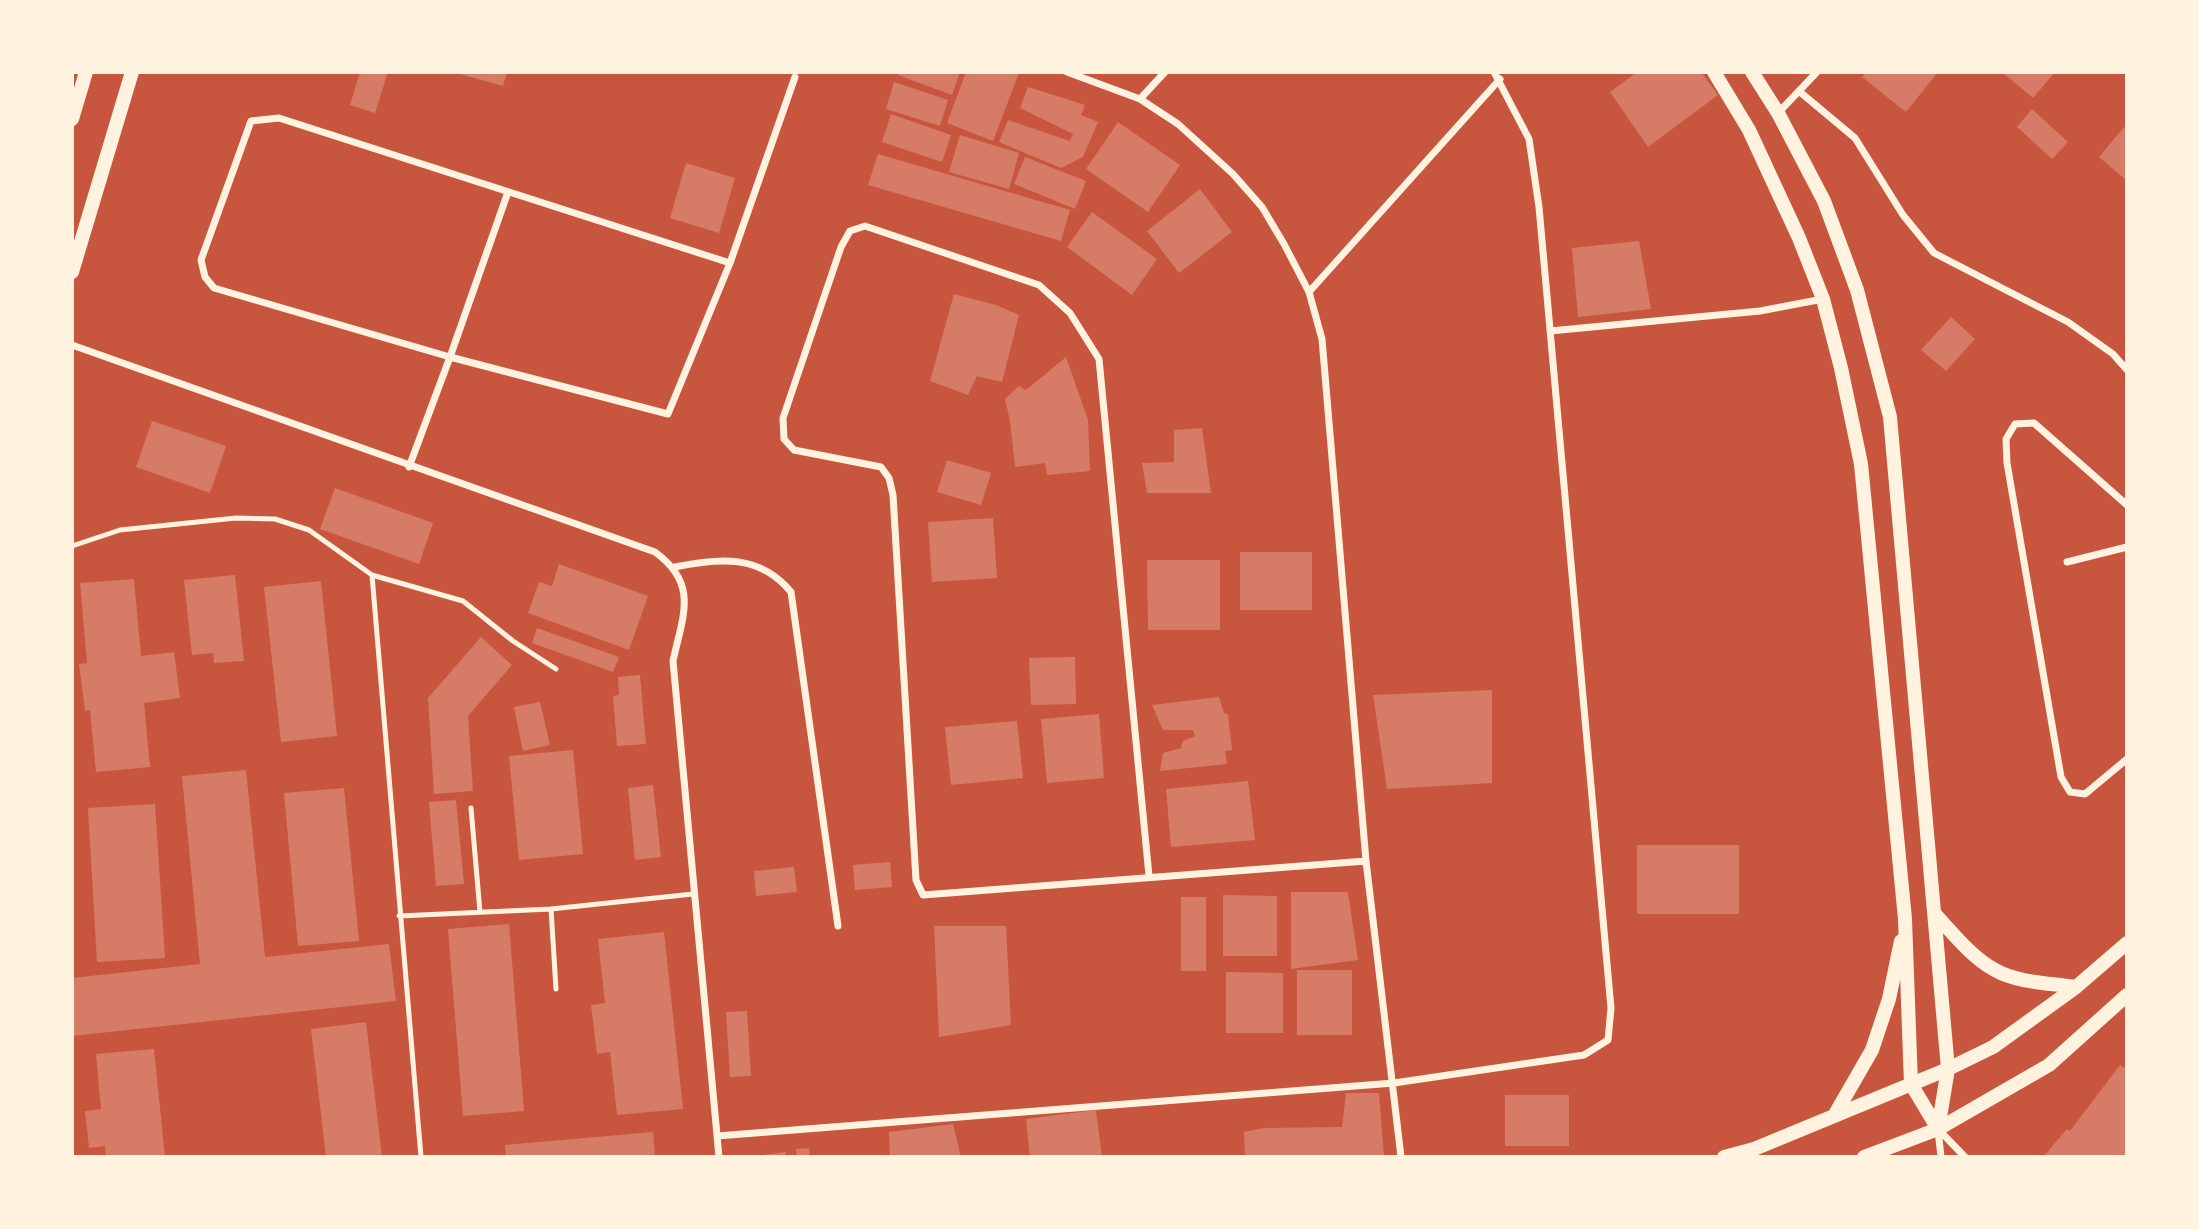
<!DOCTYPE html>
<html>
<head>
<meta charset="utf-8">
<style>
  body { margin:0 }
  #map { position:relative; width:2199px; height:1229px; overflow:hidden; background:#c8553d; font-family:"Fira Sans",sans-serif }
  canvas { display:block }
  .frame { position:absolute; inset:0; border:74px solid #fff3e0; pointer-events:none }
</style>
</head>
<body>
<div id="map">
<canvas width="2199" height="1229"></canvas>
<div class="frame"></div>
</div>
<script>
const ctx = document.querySelector('canvas').getContext('2d');
ctx.lineJoin = 'round';
function fill(path, color) {
  ctx.fillStyle = color;
  ctx.fill(path, 'evenodd');
}
function trace(path, color, width, dash) {
  ctx.strokeStyle = color;
  ctx.lineWidth = width;
  ctx.lineCap = dash ? 'butt' : 'round';
  ctx.setLineDash(dash || []);
  ctx.stroke(path);
}
fill(new Path2D(`
  M360,72H388L375,113L350,105Z
  M453,72H507L503,86Z
  M899,72H960L952,95L898,75Z
  M966,72L1019,73L993,141L947,123Z
  M1637,72H1701L1718,95L1648,147L1610,92Z
  M1866,72H1938L1906,112L1862,77Z
  M2002,72H2055L2033,98Z
  M894,82L948,100L940,126L886,109Z
  M1028,87L1085,105L1081,115L1098,122L1083,157L1061,168L999,142L1008,120L1070,141L1073,134L1020,108Z
  M2032,109L2068,142L2052,159L2017,127Z
  M891,114L951,135L942,162L882,142Z
  M1118,122L1180,165L1148,212L1086,169Z
  M2124,127L2127,129V181L2099,157Z
  M960,135L1019,153L1009,189L949,172Z
  M878,154L1070,210L1061,241L868,185Z
  M1025,157L1086,181L1075,209L1014,184Z
  M686,163L735,178L719,233L670,218Z
  M1200,189L1232,232L1179,273L1147,231Z
  M1092,212L1157,259L1132,295L1067,247Z
  M1639,241L1651,309L1578,317L1572,248Z
  M954,294L996,305L1019,315L1002,382L977,376L968,395L930,381Z
  M1951,317L1975,339L1946,371L1921,350Z
  M1066,357L1088,420L1090,471L1047,475L1045,463L1015,467L1010,421L1005,399L1019,386L1026,390Z
  M152,421L226,446L210,493L136,467Z
  M1202,428L1211,493H1147L1142,463L1174,462V430Z
  M947,460L991,473L981,505L937,492Z
  M335,488L433,523L419,564L320,529Z
  M993,518L997,578L932,582L928,522Z
  M1240,552H1312V610H1240Z
  M1147,560H1220V630H1148Z
  M559,564L648,596L629,650L528,613L539,582L552,586Z
  M235,575L244,661L214,663L213,653L192,655L184,580Z
  M134,579L141,656L174,652L180,698L144,703L150,767L96,772L90,710L85,711L79,664L87,663L80,583Z
  M321,581L337,736L281,742L264,587Z
  M537,628L619,657L613,672L532,643Z
  M481,637L512,665L468,716L473,791L434,794L428,698Z
  M1075,657L1076,704L1031,705L1029,658Z
  M640,675L646,744L617,746L613,696L619,695L618,677Z
  M1492,690V783L1387,789L1373,695Z
  M1219,697L1224,713L1228,714L1232,750L1225,751L1227,764L1160,771L1163,753L1181,748L1183,741L1195,736L1193,730H1163L1152,705Z
  M540,702L550,745L523,751L514,707Z
  M1099,714L1104,778L1047,783L1041,719Z
  M1017,721L1023,778L951,785L945,727Z
  M573,750L583,854L519,860L509,756Z
  M246,770L265,957L389,944L396,1001L72,1036V978L200,964L182,776Z
  M1248,781L1255,840L1171,847L1166,789Z
  M653,785L661,857L635,860L628,788Z
  M344,788L359,941L298,946L284,793Z
  M456,800L464,884L436,886L429,802Z
  M155,804L165,958L97,962L88,808Z
  M1637,845H1739V914H1637Z
  M890,862L892,887L855,890L853,865Z
  M794,867L797,892L756,896L754,871Z
  M1291,892H1348L1358,960L1291,969Z
  M1223,895L1277,896V956H1223Z
  M1181,897H1206V971H1181Z
  M509,924L524,1111L463,1116L448,929Z
  M934,926H1006L1011,1025L939,1037Z
  M664,932L683,1109L617,1115L610,1052L597,1054L591,1005L605,1003L598,939Z
  M1297,970H1352V1035H1297Z
  M1226,972L1283,973V1033H1226Z
  M747,1011L751,1076L730,1077L726,1012Z
  M366,1022L382,1157H326L311,1029Z
  M154,1049L165,1157H106L105,1146L89,1148L85,1111L101,1109L96,1054Z
  M2127,1064V1157H2043L2067,1129L2070,1131L2120,1065L2124,1068Z
  M1346,1093H1379L1384,1157H1245L1244,1132L1264,1128L1342,1127Z
  M1505,1095H1569V1146H1505Z
  M1096,1110L1102,1157H1030L1026,1119Z
  M953,1124L961,1157H890L889,1132Z
  M653,1132L655,1157H506L505,1145Z
  M809,1148L810,1157H797L796,1149Z
  M786,1152V1157H762V1155Z`), '#d67c66');
trace(new Path2D(`
  M72,546L120,530L236,518L275,519L309,530L372,575L463,601L513,641L556,669
  M372,575L421,1157
  M471,808L480,912
  M551,909L556,989
  M399,916L551,909L693,894`), '#fff3e0', 5);
trace(new Path2D(`
  M1067,72L1140,99L1178,124L1233,174L1262,207L1284,244L1309,292L1322,339L1366,861L1401,1157
  M1800,92L1855,138L1903,215L1934,253L2068,322L2113,354L2127,370
  M1140,99L1165,72
  M1778,113L1817,72
  M508,192L450,357L668,414L730,263L795,77
  M1309,292L1500,79
  M1550,331L1760,311L1823,299
  M72,345L655,552C699,584 683,615 673,661L719,1157
  M409,467L450,357L214,288L205,277L201,260L251,121L279,118L730,263
  M2127,505L2034,423L2015,424L2006,439L2007,463L2061,777L2070,792L2085,794L2127,759
  M2067,562L2127,547
  M675,567C719,558 760,554 791,592L838,926
  M1149,876L1099,359L1070,313L1039,285L865,226L850,231L841,247L783,418L784,439L794,450L881,467L889,478L893,495L916,880L923,895L1366,861
  M1938,1129L1965,1157
  M1938,1130L1941,1157
  M717,1136L1394,1083L1584,1055L1608,1040L1611,1008L1539,207L1529,139L1494,72`), '#fff3e0', 7);
trace(new Path2D(`
  M1714,72L1749,130L1799,238L1823,299L1841,368L1861,464L1905,919L1911,1084L1938,1129
  M1752,72L1778,113L1824,201L1857,290L1890,417L1948,1069L1938,1129
  M72,119L86,72
  M72,272L132,72
  M1934,913C1952,932 1971,957 1995,970C2018,983 2050,983 2076,987
  M1834,1116L1872,1050L1889,999L1901,941
  M1724,1157L1754,1149L1948,1069L1993,1047L2076,987L2127,943
  M1864,1157L1938,1129L2049,1065L2127,995`), '#fff3e0', 14);
</script>
</body>
</html>
